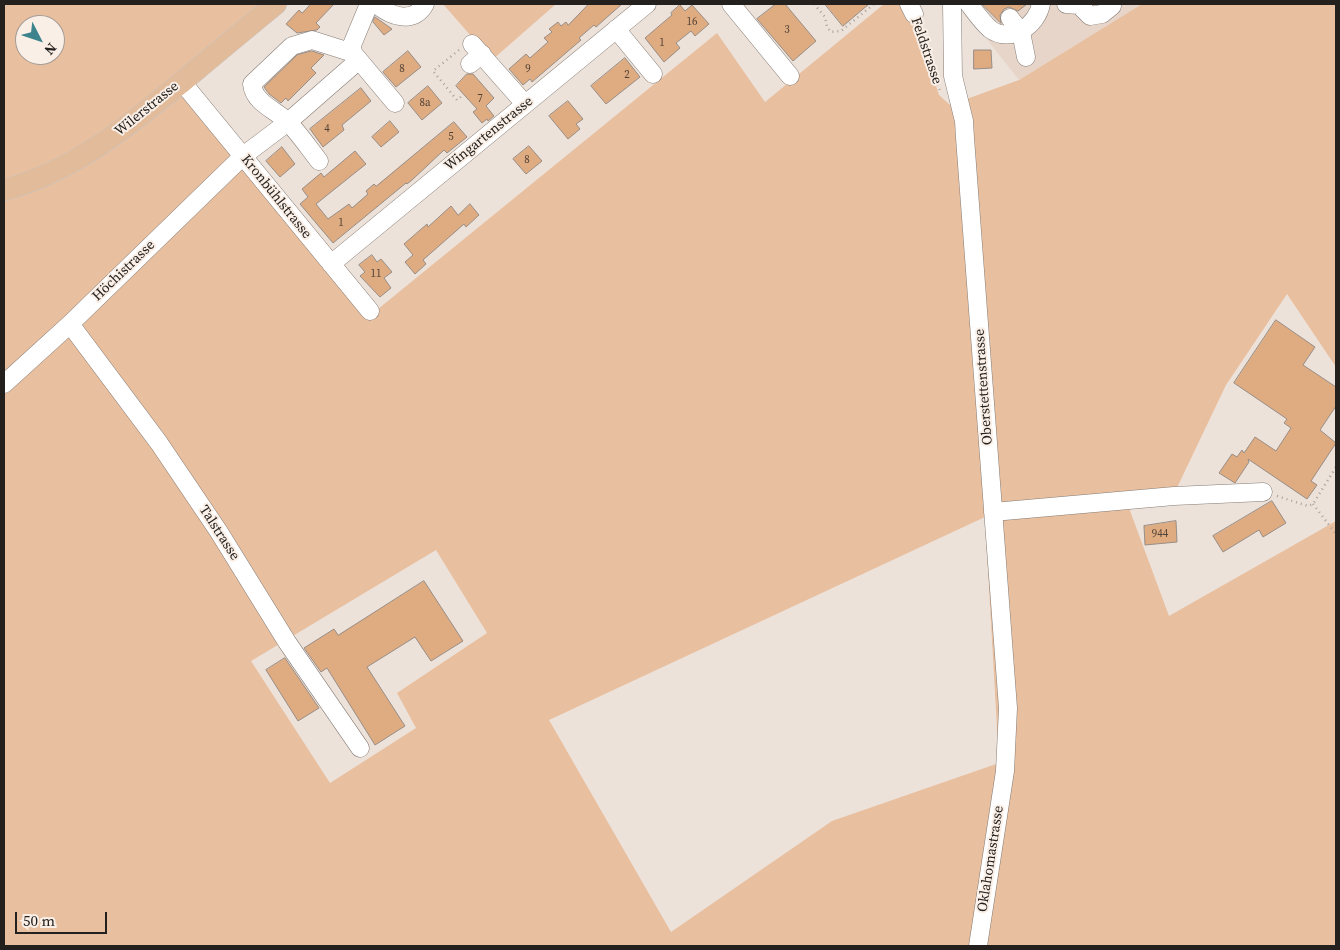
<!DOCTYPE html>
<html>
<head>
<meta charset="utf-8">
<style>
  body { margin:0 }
  #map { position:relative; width:1340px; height:950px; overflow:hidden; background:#ede2da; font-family:"Source Serif 4",serif }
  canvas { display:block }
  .frame { position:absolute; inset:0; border:5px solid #24201d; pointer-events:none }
  .north { position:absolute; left:15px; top:15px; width:50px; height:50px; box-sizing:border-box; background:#faefe7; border:1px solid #a49c96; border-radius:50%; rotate:131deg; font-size:14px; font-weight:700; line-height:20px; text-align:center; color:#24201d }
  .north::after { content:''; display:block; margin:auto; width:18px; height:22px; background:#3d838e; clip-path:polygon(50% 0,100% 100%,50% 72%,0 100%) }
  .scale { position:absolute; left:15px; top:912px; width:92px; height:22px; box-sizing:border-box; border:2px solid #24201d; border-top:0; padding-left:6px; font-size:15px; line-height:18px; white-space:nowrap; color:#24201d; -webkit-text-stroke:4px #faefe7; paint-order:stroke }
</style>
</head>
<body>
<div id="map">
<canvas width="1340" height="950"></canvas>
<div class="frame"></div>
<div class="north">N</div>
<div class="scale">50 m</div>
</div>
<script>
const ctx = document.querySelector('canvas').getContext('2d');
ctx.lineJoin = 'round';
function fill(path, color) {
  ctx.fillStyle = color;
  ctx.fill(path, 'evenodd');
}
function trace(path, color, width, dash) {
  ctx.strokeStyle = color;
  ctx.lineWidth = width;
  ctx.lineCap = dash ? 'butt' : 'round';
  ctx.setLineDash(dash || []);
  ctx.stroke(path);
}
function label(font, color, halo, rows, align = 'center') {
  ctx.font = font + ' "Source Serif 4",serif';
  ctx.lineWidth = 4;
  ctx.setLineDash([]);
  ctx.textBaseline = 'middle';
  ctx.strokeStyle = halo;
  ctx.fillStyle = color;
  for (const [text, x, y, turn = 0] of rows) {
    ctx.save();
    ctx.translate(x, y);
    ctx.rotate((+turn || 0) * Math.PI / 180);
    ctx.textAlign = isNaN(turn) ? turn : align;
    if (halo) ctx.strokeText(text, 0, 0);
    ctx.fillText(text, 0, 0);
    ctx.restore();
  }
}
fill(new Path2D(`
  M959,4H1142L1019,80Z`), '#e6d5c8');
fill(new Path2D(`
  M4,4H264L172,81L367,318L717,33L765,102L884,4H905L920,36L939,95L950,105L1019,80L1142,4H1336V367L1287,294L1226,385L1174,494L1126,500L1169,616L1336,521V946H4ZM25,25H55V55H25ZM985,517L999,763L832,821L671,932L549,720ZM436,550L487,633L397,693L416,728L330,783L251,661Z
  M443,4H556L492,60Z`), '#e8bf9f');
const building = new Path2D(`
  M311,4H334L316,23L320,27L317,30L297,33L286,24L299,10L302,13Z
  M589,4H622L596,27L594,25L579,38L581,40L532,82L530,79L523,85L509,69L526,54L530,58L548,42L544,38L552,32L549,29L558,22L561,26L566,22L568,25Z
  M776,4H785L816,41L793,61L757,19Z
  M825,4H869L843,26Z
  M982,4H1027L1018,11L1009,7L1004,9L1000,15L1001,23Z
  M680,5L685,11L692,5L709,24L695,36L691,31L676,43L680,48L664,62L645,38L672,15L671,13Z
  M375,17L392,29L384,35L373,22Z
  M974,50H991L992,68L974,69Z
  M312,51L324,55L311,68L316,73L288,101L286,98L281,103L269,94L264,87L297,55Z
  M408,51L421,67L396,87L383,72Z
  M625,58L640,77L606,104L591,86Z
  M467,74H473L494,98L486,106L494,116L488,121L487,119L482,123L473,112L477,109L456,86Z
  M428,86L442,103L422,120L408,103Z
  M361,88L371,101L342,125L344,130L323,147L310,129Z
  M568,101L583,119L576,124L580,129L568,139L549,116Z
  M390,121L399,132L381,147L372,137Z
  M454,122L467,137L447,153L444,150L412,180L407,184L406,183L333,243L300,204L308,197L302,189L321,173L324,177L355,151L366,164L316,204L328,219L349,204L352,208L368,194L366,191L374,184L376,186Z
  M529,146L542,161L526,174L513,159Z
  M282,147L295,164L280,177L266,161Z
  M470,204L479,215L466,227L464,224L423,260L426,264L415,274L405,262L413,255L404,244L427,224L428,227L451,206L458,215Z
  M372,255L377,262L381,259L392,272L384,278L391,288L380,297L360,276L365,272L359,265Z
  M1276,320L1315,347L1303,365L1336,387V406L1320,430L1336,443L1311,481L1317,485L1307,499L1248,459L1249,462L1235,483L1219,473L1232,454L1237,457L1242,450L1244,453L1255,437L1276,451L1291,428L1284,423L1287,419L1234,383Z
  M1272,501L1286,523L1263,537L1259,530L1223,552L1213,536Z
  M1176,521L1177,542L1145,545L1144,526Z
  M424,581L463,641L431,661L415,637L367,667L405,726L375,745L327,668L321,672L304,648L334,629L338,635Z
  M285,658L319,708L298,721L266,670Z`);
fill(building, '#dfab81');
trace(building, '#978d86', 1);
const minor = new Path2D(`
  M369,4L352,45L353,53L395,103
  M376,4C390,16 413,25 425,4
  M731,4L790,76
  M909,4L914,14
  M952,4L953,76L964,121L965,138L1008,708L1005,771L978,946
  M969,4C975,12 982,22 990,29C1010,44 1037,26 1041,4
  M1066,4L1079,5L1090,16L1102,14L1112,6
  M1010,18L1021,32L1026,57
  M616,29L653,74
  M472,44L525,104
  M470,64L482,54
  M182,82L370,311
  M319,161C309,148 300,135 289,123C277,110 254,104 252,84L292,46L312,40L353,53
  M331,264L647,4
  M70,324L159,443L219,532L287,642L360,748
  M4,384L70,324L243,156L288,122L359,60
  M993,512L1174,496L1263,492`);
const major = new Path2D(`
  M4,190C74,171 127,127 182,82C213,56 244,30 276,4`);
trace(minor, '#857b74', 19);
trace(major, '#c6c5c4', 22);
trace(new Path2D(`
  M814,4L825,17L827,27L831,32L841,31L874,4
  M920,27L940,91
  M459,50L433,71L457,100L463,95
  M1277,496L1308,506L1313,504L1336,467
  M1313,504L1336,534`), '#aaa19b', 2.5, [1, 4]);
trace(minor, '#fff', 18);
trace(major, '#e2bb9a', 21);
label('11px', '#534336', null, [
  ["16",692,22],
  ["3",787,30],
  ["1",662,43],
  ["8",402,69],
  ["9",528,69],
  ["2",627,75],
  ["7",480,99],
  ["8a",425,103],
  ["4",327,129],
  ["5",451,137],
  ["8",527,160],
  ["1",341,223],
  ["11",376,274],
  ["944",1160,534]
]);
label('14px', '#24201d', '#faefe7', [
  ["Feldstrasse",926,51,71],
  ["Wilerstrasse",147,109,-39],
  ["Wingartenstrasse",489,134,-39],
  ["Kronbühlstrasse",276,197,51],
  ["Höchistrasse",124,271,-44],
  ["Oberstettenstrasse",984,387,-94],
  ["Talstrasse",219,533,57],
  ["Oklahomastrasse",991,859,-81]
]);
</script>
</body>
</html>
